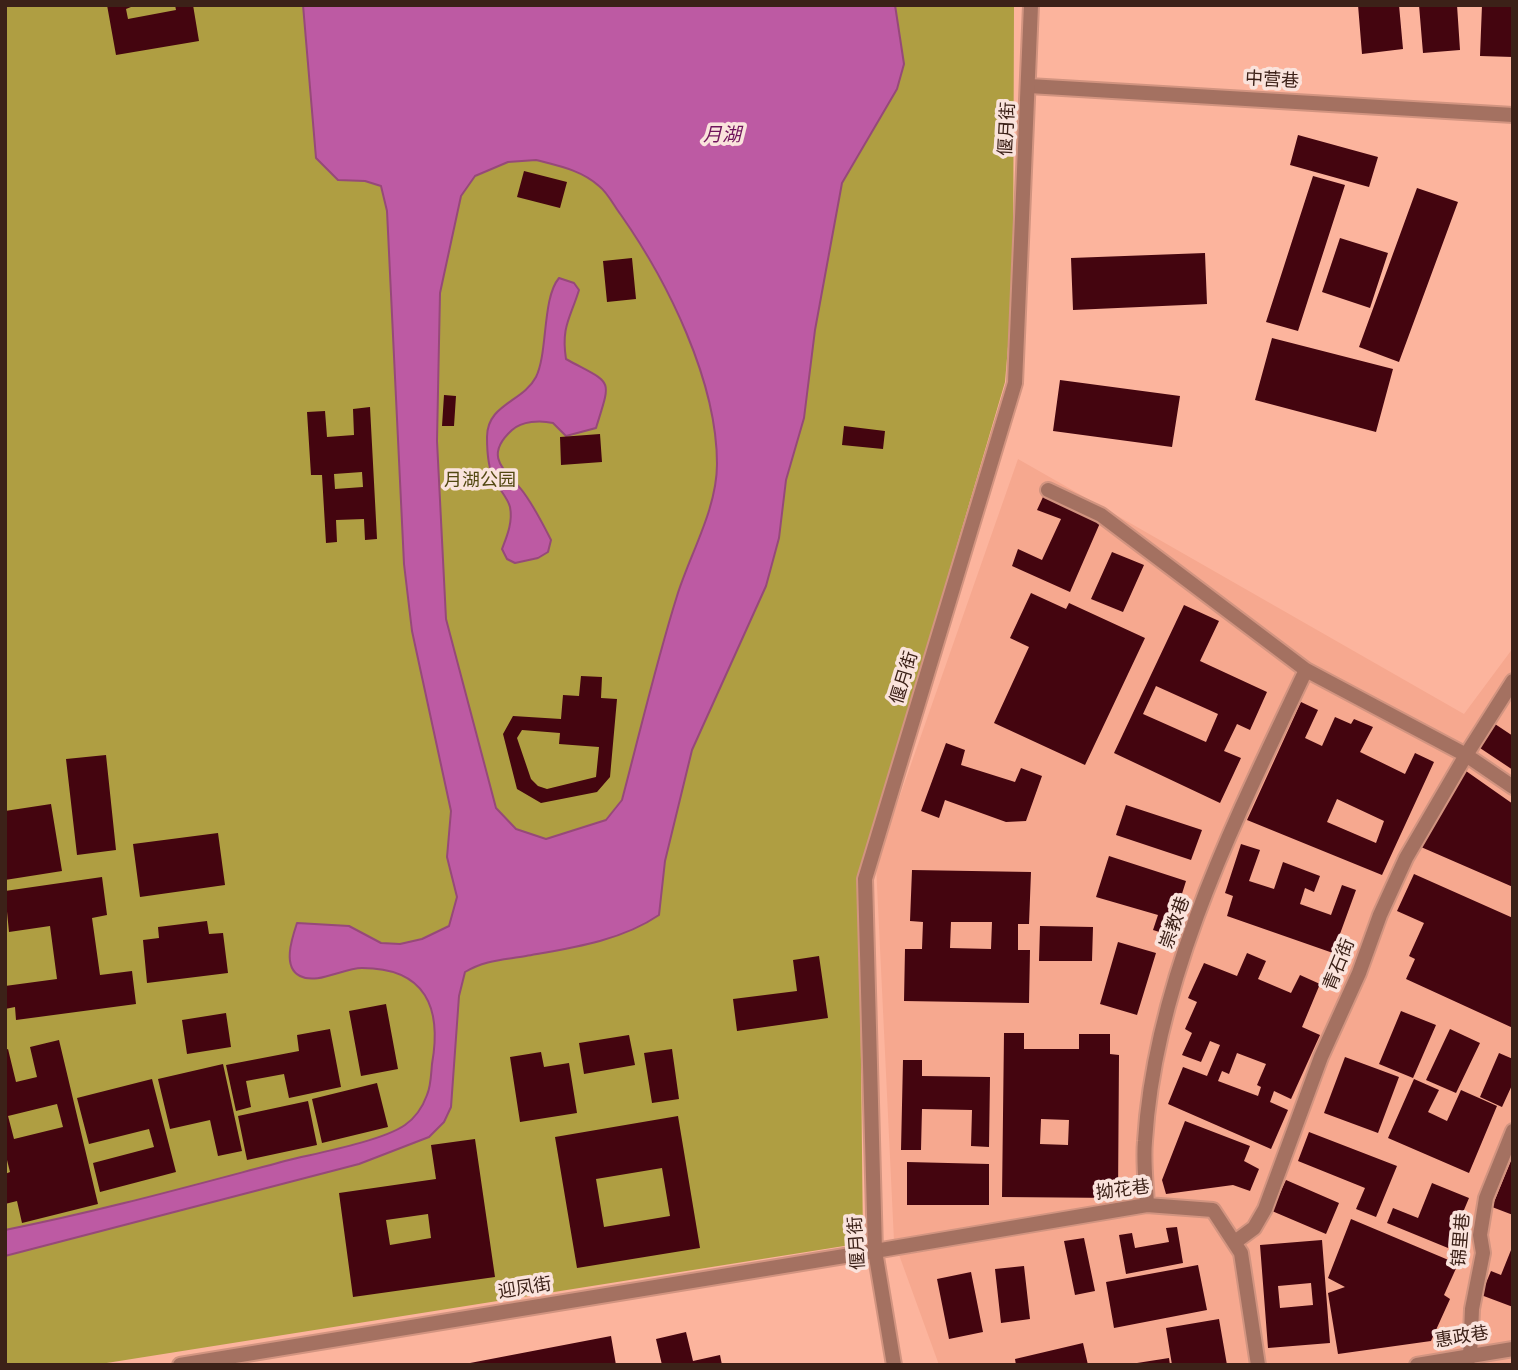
<!DOCTYPE html>
<html>
<head>
<meta charset="utf-8">
<style>
  body { margin:0 }
  #map { position:relative; width:1518px; height:1370px; overflow:hidden; background:#fcb49d; font-family:Poppins,sans-serif }
  canvas { display:block }
  .frame { position:absolute; inset:0; border:7px solid #3c2118; pointer-events:none }
</style>
</head>
<body>
<div id="map">
<canvas width="1518" height="1370"></canvas>
<div class="frame"></div>
</div>
<script>
const ctx = document.querySelector('canvas').getContext('2d');
ctx.lineJoin = 'round';
function fill(path, color) {
  ctx.fillStyle = color;
  ctx.fill(path, 'evenodd');
}
function trace(path, color, width, dash) {
  ctx.strokeStyle = color;
  ctx.lineWidth = width;
  ctx.lineCap = dash ? 'butt' : 'round';
  ctx.setLineDash(dash || []);
  ctx.stroke(path);
}
function label(font, color, halo, rows, align = 'center') {
  ctx.font = font + ' Poppins,"Noto Sans SC",sans-serif';
  ctx.lineWidth = 7;
  ctx.setLineDash([]);
  ctx.textBaseline = 'middle';
  ctx.strokeStyle = halo;
  ctx.fillStyle = color;
  for (const [text, x, y, turn = 0] of rows) {
    ctx.save();
    ctx.translate(x, y);
    ctx.rotate((+turn || 0) * Math.PI / 180);
    ctx.textAlign = isNaN(turn) ? turn : align;
    if (halo) ctx.strokeText(text, 0, 0);
    ctx.fillText(text, 0, 0);
    ctx.restore();
  }
}
fill(new Path2D(`
  M1018,459L1464,714L1513,648V1365H939L894,1241L876,864Z`), '#f6a88f');
fill(new Path2D(`
  M5,5H1014L1013,286L1005,382L859,878L863,1243L94,1365H5Z`), '#af9e42');
const water = new Path2D(`
  M303,5H895L904,64L897,89L842,183L815,330L804,418L786,480L779,538L766,586L692,750L665,861L659,915C621,941 571,948 526,956C503,960 485,960 465,972L459,996L451,1107L444,1122L429,1137L359,1164L5,1256V1230C101,1211 194,1185 289,1160C318,1153 382,1141 405,1125C415,1118 423,1106 427,1095C431,1086 431,1074 432,1064C442,1008 426,968 362,968C343,968 317,985 300,976C282,967 292,938 297,923L349,926L381,943L400,944L422,939L449,926L457,897L447,857L451,811L412,631L404,564L387,211L381,186L365,181L338,180L316,158ZM536,160C559,166 581,170 599,186C608,193 614,206 621,215C668,282 717,381 717,464C717,509 690,554 677,596C656,663 640,732 622,800L606,820L546,839L516,829L496,808L446,619L437,441L440,293L461,196L475,176L508,162Z
  M559,278L574,283L579,290C570,319 561,327 566,359C613,385 612,376 596,428L566,436L553,423C540,420 522,421 512,430C480,459 510,473 524,493C534,507 543,524 551,540L548,552L538,558L515,563L507,559L502,549C507,536 513,522 510,507C508,498 498,488 494,479C488,468 487,450 487,437C487,404 523,402 536,377C548,353 542,298 559,278Z`);
fill(water, '#bd5aa3');
trace(water, '#964979', 2);
fill(new Path2D(`
  M107,5H136L126,9L128,19L176,10L175,5H193L199,41L116,55Z
  M1358,5H1399L1403,49L1362,54Z
  M1419,5H1457L1460,50L1423,53Z
  M1482,5H1513V57L1480,56Z
  M1298,135L1378,157L1369,187L1290,165Z
  M524,171L567,182L560,208L517,197Z
  M1313,176L1345,185L1298,331L1266,322Z
  M1417,188L1458,202L1399,362L1359,347Z
  M1340,238L1388,253L1370,308L1322,292Z
  M1205,253L1207,304L1073,310L1071,258Z
  M632,258L636,299L607,302L603,261Z
  M1272,338L1393,369L1376,432L1255,400Z
  M1060,380L1180,396L1172,447L1053,431Z
  M444,395L456,396L454,426H442Z
  M370,407L377,539L365,540L364,519L336,520L337,542L326,543L322,475H311L307,412L325,411L327,437L354,435L353,409ZM362,472L363,487L335,489L334,474Z
  M844,426L885,431L883,449L842,445Z
  M600,434L602,462L561,465L560,437Z
  M1043,497L1100,523L1070,592L1012,566L1018,549L1042,560L1061,519L1037,510Z
  M1112,552L1144,565L1123,612L1091,599Z
  M1031,593L1066,609L1069,603L1145,638L1085,765L994,723L1029,647L1010,638Z
  M1184,605L1219,621L1200,661L1267,692L1250,730L1237,724L1224,751L1241,758L1220,803L1114,753ZM1156,686L1218,714L1206,742L1143,714Z
  M581,676L602,677L601,698L617,699L610,777L597,792L541,803L517,789L503,734L513,716L561,719L563,695L579,696ZM522,730L560,733L559,744L599,747L596,777L547,789L538,786L531,779L517,738Z
  M1301,702L1318,710L1305,738L1322,746L1335,717L1351,724L1354,719L1373,727L1360,752L1405,774L1415,753L1434,762L1382,875L1247,820ZM1337,799L1384,821L1376,843L1327,822Z
  M1495,724L1513,736V770L1480,748Z
  M946,743L965,750L961,765L1015,782L1021,768L1042,776L1026,821L1006,822L945,800L939,818L921,811Z
  M106,755L116,850L77,855L66,759Z
  M1466,771L1513,804V887L1421,847Z
  M51,804L62,871L5,880V811Z
  M1126,805L1202,830L1191,860L1116,835Z
  M218,833L225,885L140,897L133,844Z
  M1241,844L1260,850L1249,881L1274,889L1283,862L1320,876L1314,892L1305,888L1300,904L1331,915L1342,885L1356,890L1333,953L1227,916L1233,896L1225,893Z
  M1109,856L1186,881L1169,935L1153,930L1158,915L1096,897Z
  M912,870L1031,872L1029,924H1018V950H1030L1029,1003L904,1001L905,949H922L923,922L910,921ZM951,922H992L991,949L950,948Z
  M1414,874L1513,918V1028L1406,979L1415,959L1409,956L1424,923L1397,911Z
  M102,877L107,915L92,918L100,975L132,971L136,1004L16,1020L15,1007L5,1009V986L57,979L50,926L9,932L5,891Z
  M207,921L209,934L223,933L228,973L147,983L143,940L159,938L158,927Z
  M1040,926L1093,927L1092,961H1039Z
  M1118,942L1156,953L1137,1015L1100,1004Z
  M1247,953L1266,961L1258,979L1291,993L1300,975L1320,984L1302,1027L1320,1035L1291,1099L1274,1091L1270,1102L1288,1110L1271,1149L1168,1104L1183,1067L1207,1076L1220,1045L1210,1041L1201,1062L1182,1055L1192,1033L1185,1029L1197,1002L1188,998L1204,963L1237,976ZM1237,1053L1266,1064L1257,1085L1261,1087L1258,1096L1218,1081L1222,1071L1229,1074Z
  M819,956L828,1018L737,1031L733,999L797,991L793,960Z
  M386,1004L398,1069L361,1076L349,1011Z
  M1401,1011L1436,1025L1413,1078L1379,1064Z
  M226,1013L231,1047L187,1054L182,1020Z
  M330,1029L341,1087L289,1098L284,1074L246,1081L251,1107L236,1111L226,1065L299,1051L297,1035Z
  M1450,1029L1480,1043L1456,1093L1426,1080Z
  M1004,1033H1024V1049H1079V1034H1110V1054L1119,1055L1118,1198L1002,1197ZM1041,1119L1069,1120L1068,1145L1040,1144Z
  M629,1035L635,1065L584,1074L579,1043Z
  M59,1040L98,1204L22,1223L17,1201L5,1204V1174L10,1172L5,1152V1050L8,1049L16,1082L37,1077L30,1047ZM57,1104L63,1127L14,1139L8,1116Z
  M672,1049L679,1099L652,1103L644,1053Z
  M541,1052L544,1067L569,1063L577,1113L520,1122L510,1057Z
  M1499,1053L1513,1059V1083L1502,1107L1480,1097Z
  M1345,1057L1399,1077L1378,1133L1324,1113Z
  M903,1060H922V1076L990,1077L989,1147L971,1146L972,1110L922,1109L921,1150H901Z
  M223,1064L242,1151L218,1156L210,1120L170,1129L158,1079Z
  M152,1079L176,1172L100,1192L93,1163L154,1147L149,1129L89,1144L77,1098Z
  M1414,1079L1439,1090L1428,1112L1447,1121L1461,1090L1497,1106L1469,1173L1388,1138Z
  M377,1083L388,1127L322,1143L312,1099Z
  M308,1101L317,1145L247,1160L238,1116Z
  M678,1116L700,1248L577,1268L555,1137ZM662,1168L670,1216L604,1227L596,1179Z
  M1185,1121L1250,1146L1244,1161L1259,1169L1250,1191L1233,1185L1166,1194L1162,1180Z
  M1309,1132L1397,1166L1376,1217L1356,1209L1365,1188L1298,1161Z
  M475,1139L495,1277L353,1297L339,1193L436,1179L431,1145ZM428,1214L431,1238L390,1245L386,1220Z
  M1513,1156V1215L1492,1207Z
  M907,1162L989,1164V1205H907Z
  M1286,1180L1339,1203L1326,1234L1272,1211Z
  M1432,1183L1469,1198L1448,1248L1387,1223L1393,1208L1418,1218Z
  M1351,1219L1458,1264L1444,1295L1450,1299L1431,1341L1338,1354L1328,1293L1345,1287L1328,1278Z
  M1177,1227L1183,1263L1126,1274L1119,1235L1132,1233L1135,1248L1169,1242L1166,1228Z
  M1084,1238L1095,1291L1075,1295L1064,1241Z
  M1322,1240L1330,1343L1268,1348L1260,1245ZM1311,1283L1313,1305L1280,1308L1278,1286Z
  M1513,1245V1307L1481,1295L1491,1271L1501,1275Z
  M1198,1265L1207,1310L1114,1328L1106,1282Z
  M1024,1266L1030,1319L1001,1323L995,1269Z
  M971,1272L983,1332L949,1339L937,1279Z
  M1219,1319L1227,1365H1172L1166,1328Z
  M686,1332L693,1361L720,1355L722,1365H662L656,1339Z
  M611,1336L616,1365H470V1363Z
  M1083,1343L1088,1365H1016L1015,1359Z
  M1169,1358L1170,1365H1137V1363Z`), '#44050f');
const pedestrian = new Path2D(`
  M1048,490L1101,515L1306,670L1466,755L1513,681
  M1147,1205C1146,1184 1143,1162 1145,1141C1155,977 1237,816 1306,670
  M1235,1242L1254,1228L1265,1209L1321,1057L1359,973L1380,915L1406,858L1466,755L1513,787
  M875,1251L1147,1205L1213,1210L1241,1253L1258,1365
  M1470,1357L1472,1309L1483,1253L1480,1235L1486,1198L1513,1131`);
const minor = new Path2D(`
  M1029,86L1513,115
  M180,1365L875,1251
  M1417,1365L1513,1349`);
const tertiary = new Path2D(`
  M894,1365L875,1251L865,879L1015,383L1031,5`);
trace(pedestrian, '#d29480', 18);
trace(minor, '#d29480', 18);
trace(tertiary, '#d29480', 18);
trace(pedestrian, '#a47161', 14);
trace(minor, '#a47161', 14);
trace(tertiary, '#a47161', 14);
label('18px', '#3c2118', '#fae3dc', [
  ["中营巷",1272,81,3],
  ["偃月街",1008,129,-87],
  ["偃月街",905,678,-73],
  ["崇教巷",1176,923,-70],
  ["青石街",1340,965,-68],
  ["拗花巷",1123,1191,-7],
  ["锦里巷",1462,1240,-85],
  ["偃月街",858,1243,-94],
  ["迎凤街",525,1289,-9],
  ["惠政巷",1462,1338,-9]
]);
label('18px', '#524811', '#fae3dc', [
  ["月湖公园",480,481]
]);
label('italic 19px', '#6f135b', '#fae3dc', [
  ["月湖",722,136]
]);
</script>
</body>
</html>
